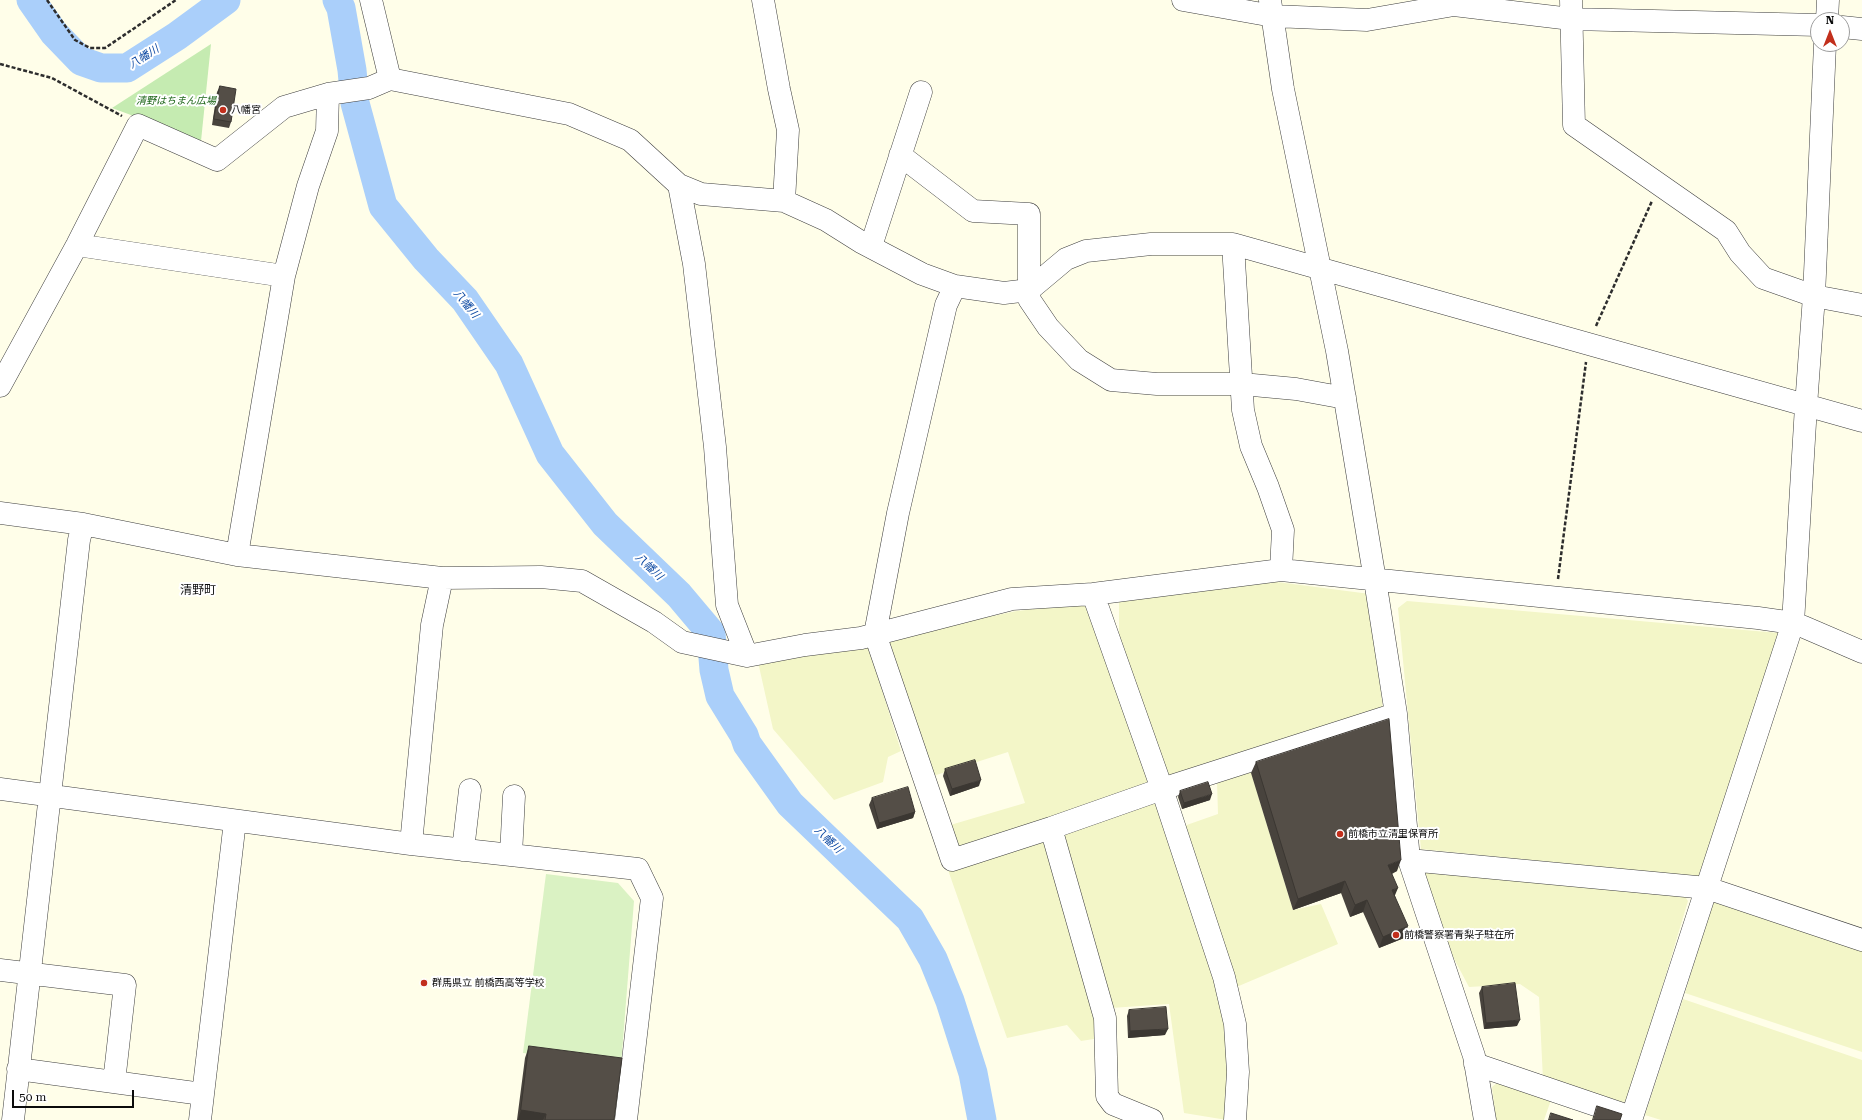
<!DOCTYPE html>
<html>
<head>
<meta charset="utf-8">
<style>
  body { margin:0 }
  #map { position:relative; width:1862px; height:1120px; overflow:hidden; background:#fffee9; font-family:"Roboto Serif",serif }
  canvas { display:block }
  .north { position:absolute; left:1810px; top:12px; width:40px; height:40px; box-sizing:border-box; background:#fff; border:1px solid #9d9d9d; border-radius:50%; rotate:0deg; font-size:11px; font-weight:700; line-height:16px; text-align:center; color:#0b0b0b }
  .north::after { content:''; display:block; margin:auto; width:14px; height:18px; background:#c22f1c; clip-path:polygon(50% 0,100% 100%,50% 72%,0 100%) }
  .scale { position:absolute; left:12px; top:1090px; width:122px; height:18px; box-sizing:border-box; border:2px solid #0b0b0b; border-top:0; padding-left:5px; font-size:12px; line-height:14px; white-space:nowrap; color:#0b0b0b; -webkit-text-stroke:3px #fff; paint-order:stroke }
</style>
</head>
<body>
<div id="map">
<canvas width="1862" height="1120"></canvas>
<div class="north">N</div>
<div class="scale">50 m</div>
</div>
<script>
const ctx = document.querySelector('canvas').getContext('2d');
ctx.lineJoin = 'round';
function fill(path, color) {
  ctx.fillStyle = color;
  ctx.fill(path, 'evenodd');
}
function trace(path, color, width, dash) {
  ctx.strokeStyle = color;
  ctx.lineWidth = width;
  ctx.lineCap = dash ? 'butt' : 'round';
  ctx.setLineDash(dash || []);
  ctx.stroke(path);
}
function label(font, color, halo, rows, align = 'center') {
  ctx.font = font + ' "Roboto Serif","Noto Sans JP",serif';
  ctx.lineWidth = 4;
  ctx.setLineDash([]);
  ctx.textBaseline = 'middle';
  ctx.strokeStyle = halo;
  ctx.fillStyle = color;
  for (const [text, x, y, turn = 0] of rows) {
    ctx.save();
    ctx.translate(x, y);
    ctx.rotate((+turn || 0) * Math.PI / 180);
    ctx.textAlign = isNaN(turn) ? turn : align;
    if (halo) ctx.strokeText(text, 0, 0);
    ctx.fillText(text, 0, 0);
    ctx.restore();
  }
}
fill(new Path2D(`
  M1277,582L1370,594L1383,710L1167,779L1119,645V601Z
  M1407,601L1779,633L1700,877L1421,849L1398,608Z
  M1081,604L1091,610L1150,786L954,853L947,826L1025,803L1008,752L930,777L888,645L892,637L1017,611Z
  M867,642L901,751L888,757L883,782L834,800L773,729L758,662Z
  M1250,769L1293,910L1321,904L1338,944L1234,988L1181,827L1218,814L1217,781Z
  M1156,800L1229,1023L1227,1120L1184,1113L1169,1004L1111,1008L1060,833Z
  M1048,839L1100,1038L1081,1041L1067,1025L1007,1038L948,870Z
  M1425,870L1683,894L1688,901L1628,1101L1617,1103L1543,1080L1539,997L1520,984L1469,987L1451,953L1430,898Z
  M1718,901L1862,949V1052L1685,993L1711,904Z
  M1683,999L1862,1060V1120H1661L1645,1115Z
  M1502,1079L1552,1097L1544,1120H1496L1492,1087Z`), '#f3f6c8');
fill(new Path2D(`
  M211,44L201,141L112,108Z`), '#c5ebb1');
fill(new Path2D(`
  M546,874L618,883L634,901L621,1065L523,1053Z`), '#daf2c3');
trace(new Path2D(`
  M31,0L54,33L81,61L101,68H127L177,36L226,0
  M337,0L341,8L352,70L355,103L383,206L426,259L465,300L509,364L550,454L605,524L679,595L711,633L714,670L720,696L744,735L747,744L790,804L910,919L933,959L950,1001L973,1073L982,1120`), '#aacffa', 29);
const minor = new Path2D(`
  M371,0L390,79
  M763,0L779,89L788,130L784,201
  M1183,0L1273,16L1367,20L1454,5L1571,19L1818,25
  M1270,0L1283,89L1337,351L1375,580L1396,714L1409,860L1474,1056L1485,1120
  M1571,0L1574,125L1726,231L1740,253L1763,278L1814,296L1862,305
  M1827,20L1828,0
  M1842,27L1862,29
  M900,155L973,211L1029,214V299L1048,327L1079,360L1111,380L1157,384H1242L1296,389L1345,398
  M679,185L694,264L715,447L727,605L747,656
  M1233,244L1243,410L1251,446L1268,487L1283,530L1281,570
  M77,245L284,276
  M871,246L921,92
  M955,286L946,305L898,513L875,634L952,860L1051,828L1162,789L1396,714
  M0,386L77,245L138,125L217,160L284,107L328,94
  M0,513L83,524L237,555L442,578L541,577L582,581L654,622L682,642L747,656L805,645L861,638L1012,599L1093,594L1281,570L1758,618L1793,623L1804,627L1862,652
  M237,555L284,276L308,186L327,131L328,94L369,88L390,79L569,114L630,140L679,185L701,194L784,201L826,220L861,242L922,274L955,286L1004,293L1029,290L1066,259L1086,251L1151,244H1233L1862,421
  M1093,594L1162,789L1224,977L1235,1024L1238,1072L1235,1120
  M0,789L411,844L638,869L652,898L626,1120
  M1051,828L1105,1018L1107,1096L1113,1104L1152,1120
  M411,844L432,625L442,578
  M463,850L470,790
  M511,855L514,796
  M1409,860L1707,888L1862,940
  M0,970L125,985L114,1082
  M1475,1064L1625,1115
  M18,1069L202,1094
  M13,1120L79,540L83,524
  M200,1120L235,821
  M1631,1120L1793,623L1806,406L1814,296L1825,44`);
trace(minor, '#3e3e3e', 23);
trace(new Path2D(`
  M47,0L75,40L90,48H105L176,0
  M0,64L52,78L122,116
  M1596,326L1652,201
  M1558,579L1586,362`), '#2d2d2d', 2.5, [4, 2]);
trace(minor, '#fff', 22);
fill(new Path2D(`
  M220,86L231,122L229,128L212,125L217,92Z
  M1256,762L1397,871L1392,874L1395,896L1404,938L1379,948L1363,912L1350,917L1341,893L1293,910L1251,773Z
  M945,769L979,786L950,796L943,776Z
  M1180,791L1210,800L1182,809L1178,797Z
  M872,798L915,812L913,818L877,829L869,805Z
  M1482,987L1517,1026L1484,1029L1479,993Z
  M1129,1010L1165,1035L1128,1038L1127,1016Z
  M529,1046L614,1120H517L525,1058Z`), '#48433d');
fill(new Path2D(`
  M981,780L979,786L950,796L952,789Z
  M1212,794L1210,800L1182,809L1184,803Z
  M915,812L913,818L877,829L879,823Z
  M1401,860L1397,871L1384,876L1388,865Z
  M1345,881L1341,893L1293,910L1298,899Z
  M1398,888L1393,900L1392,890Z
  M1367,900L1363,912L1350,917L1355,905Z
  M1408,926L1404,938L1379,948L1383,937Z
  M1520,1020L1517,1026L1484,1029L1486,1023Z
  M1168,1029L1165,1035L1128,1038L1130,1031Z
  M521,1110L546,1114L543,1120H518Z`), '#3b3732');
const building = new Path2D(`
  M220,86L236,89L231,122L214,119Z
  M1389,719L1401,860L1388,865L1398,888L1392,890L1408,926L1383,937L1367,900L1355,905L1345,881L1298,899L1256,762Z
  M975,760L981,780L952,789L945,769Z
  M1208,782L1212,794L1184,803L1180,791Z
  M908,787L915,812L879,823L872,798Z
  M1515,983L1520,1020L1486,1023L1482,987Z
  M1166,1007L1168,1029L1130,1031L1129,1010Z
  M529,1046L622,1058L614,1120H545L546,1114L521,1110Z
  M1597,1106L1622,1114L1620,1120H1593Z
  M1551,1113L1573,1120H1549Z`);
fill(building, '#544e47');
trace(building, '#3b3732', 1);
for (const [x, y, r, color] of [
  [223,110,4,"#c22f1c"],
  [1340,834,4,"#c22f1c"],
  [1396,935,4,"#c22f1c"],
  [424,983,4,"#c22f1c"]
]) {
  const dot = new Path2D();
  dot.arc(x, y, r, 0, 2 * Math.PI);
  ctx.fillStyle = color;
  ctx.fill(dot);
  trace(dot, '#fff', 1.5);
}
label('italic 10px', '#1c6518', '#fff', [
  ["清野はちまん広場",176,101]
]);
label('10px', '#0b0b0b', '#fff', [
  ["八幡宮",231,110],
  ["前橋市立清里保育所",1348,834],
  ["前橋警察署青梨子駐在所",1404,935],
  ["群馬県立 前橋西高等学校",432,983]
], 'left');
label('italic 11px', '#0e4aa3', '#fff', [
  ["八幡川",144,57,-32],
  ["八幡川",466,304,51],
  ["八幡川",649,567,43],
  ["八幡川",828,840,44]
]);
label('12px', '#0b0b0b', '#fff', [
  ["清野町",198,590]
]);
</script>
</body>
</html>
